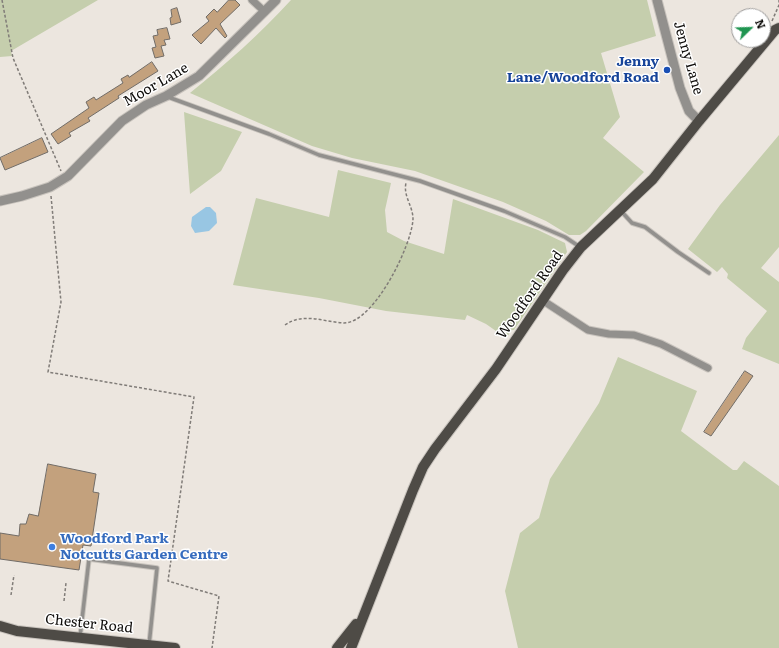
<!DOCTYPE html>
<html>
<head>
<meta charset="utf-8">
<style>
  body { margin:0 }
  #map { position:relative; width:779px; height:648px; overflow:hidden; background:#ece6df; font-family:Literata,serif }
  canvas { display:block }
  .north { position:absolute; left:731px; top:8px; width:40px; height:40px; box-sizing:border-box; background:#fff; border:1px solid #9f9e9d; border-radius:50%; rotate:67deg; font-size:11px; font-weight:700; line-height:16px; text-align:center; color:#0e0c0a }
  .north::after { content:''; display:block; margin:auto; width:14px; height:18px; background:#209551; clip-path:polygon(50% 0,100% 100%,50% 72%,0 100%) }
</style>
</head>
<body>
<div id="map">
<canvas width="779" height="648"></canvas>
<div class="north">N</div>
</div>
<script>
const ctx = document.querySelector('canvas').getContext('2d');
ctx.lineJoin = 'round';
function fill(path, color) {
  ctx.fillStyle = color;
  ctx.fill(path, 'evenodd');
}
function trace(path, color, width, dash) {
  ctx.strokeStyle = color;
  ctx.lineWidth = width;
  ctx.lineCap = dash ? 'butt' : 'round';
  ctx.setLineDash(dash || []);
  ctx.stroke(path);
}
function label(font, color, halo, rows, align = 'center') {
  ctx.font = font + ' Literata,serif';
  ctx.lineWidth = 3;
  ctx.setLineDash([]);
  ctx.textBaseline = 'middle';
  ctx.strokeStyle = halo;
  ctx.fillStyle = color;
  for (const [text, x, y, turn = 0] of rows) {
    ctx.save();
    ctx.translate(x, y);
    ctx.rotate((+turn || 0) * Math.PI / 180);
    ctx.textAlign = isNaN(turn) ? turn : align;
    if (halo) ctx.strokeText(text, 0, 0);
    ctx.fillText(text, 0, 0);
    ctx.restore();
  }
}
fill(new Path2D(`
  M0,0H98L11,51L12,56L0,57Z
  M291,0H647L656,36L601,53L620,117L603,138L644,172L586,231L580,235H569L546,221L503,202L415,171L352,158L312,146L190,93C226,64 260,34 291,0Z
  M184,112L242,132L221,171L190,194Z
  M779,135V247L761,268L779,282V364L742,349L746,338L767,311L727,278L728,274L722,267L717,272L688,249L720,205Z
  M338,170L391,183L385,210L387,232L404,241L444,254L453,199L538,230L565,243L567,252L514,330H512L506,338L486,324L467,315L465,320L386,311L319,298L233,285L256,198L329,217Z
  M618,357L697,391L681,431L733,470H737L744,461L779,486V648H518L505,591L520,533L539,518L550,479L599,403Z`), '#c5cead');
fill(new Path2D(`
  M206,207H210L216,213L217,223L209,231L195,233L191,226L192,217Z`), '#98c6e3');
const building = new Path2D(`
  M229,0H235L240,5L220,24L227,36L225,38L216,28L201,44L192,35L209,21L206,17L214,9L217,12Z
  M177,8L181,22L171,25L170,18L172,17L171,10Z
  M167,28L170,39L164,40L166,45L161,46L164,56L155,58L152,48L156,47L153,36L158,35L157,30Z
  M152,62L158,71L118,96L119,98L88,118L90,121L69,133L71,136L58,144L51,134L89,108L86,102L94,97L96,100L123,83L121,79L128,75L129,77Z
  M42,138L48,152L5,170L0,158Z
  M745,371L753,376L711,436L704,432Z
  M48,464L96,474L93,492L99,493L91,546L83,545L79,570L0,559V533L19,536L20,524H26L29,514L38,516Z`);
fill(building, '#c3a17d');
trace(building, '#716c67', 1);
const service = new Path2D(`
  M168,97L269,134L319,155L420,181L504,211L565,237L580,247
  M621,211L632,223L645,227L678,252L709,273
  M80,637L89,559L157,568L149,645`);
const minor = new Path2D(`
  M252,0L265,12
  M542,300L588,330L609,334L634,335L661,344L708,368`);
const tertiary = new Path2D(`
  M657,0L680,88L689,111L699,121
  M0,201L22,196L50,187L68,176L122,121L146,105L166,96L199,76L276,0`);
const primary = new Path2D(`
  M0,626L17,631L175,648
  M337,648L356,624
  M351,648L413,490L423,467L435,449L496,369L563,270L581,247L653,179L699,121L775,30L779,28`);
trace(service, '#c8c3bd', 5.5);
trace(minor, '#c8c3bd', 9);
trace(tertiary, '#c8c3bd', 11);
trace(primary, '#c8c3bd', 12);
trace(new Path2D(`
  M2,0L13,58L61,171
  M772,21L779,5V0
  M51,196L61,302L48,372L194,397L168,581L219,596L212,648
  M285,325C303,312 324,322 344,323C374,323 412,245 413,219C413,206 403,196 406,183
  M11,595L14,575
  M64,601L66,583`), '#807c78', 1.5, [3, 2]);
trace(service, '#92908d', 3.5);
trace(minor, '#92908d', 7);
trace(tertiary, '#92908d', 9);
trace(primary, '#4e4b46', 10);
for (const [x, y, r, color] of [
  [667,70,4,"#1a4fb4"],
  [52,547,4,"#3f7fe0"]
]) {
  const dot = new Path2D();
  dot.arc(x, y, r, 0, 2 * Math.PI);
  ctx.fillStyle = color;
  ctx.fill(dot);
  trace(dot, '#fff', 1.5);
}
label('14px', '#0e0c0a', '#fff', [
  ["Jenny Lane",688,58,74],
  ["Moor Lane",156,85,-30],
  ["Woodford Road",530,295,-55],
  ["Chester Road",89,624,6]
]);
label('bold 14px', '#164399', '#fff', [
  ["Jenny",659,62],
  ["Lane/Woodford Road",659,78]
], 'right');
label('bold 14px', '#366cbe', '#fff', [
  ["Woodford Park",60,539],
  ["Notcutts Garden Centre",60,555]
], 'left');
</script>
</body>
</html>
